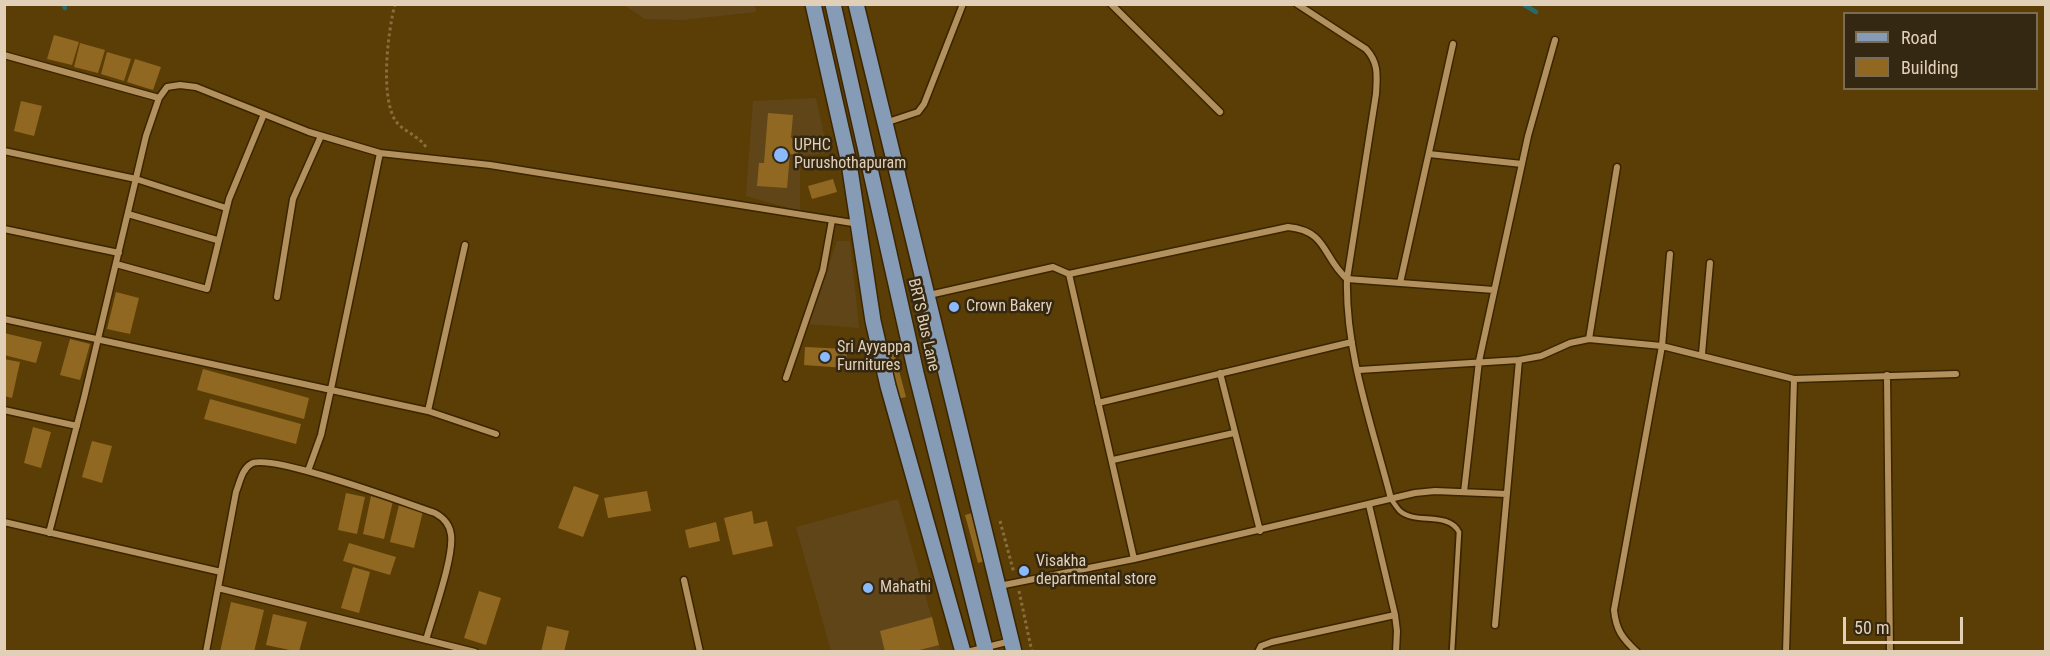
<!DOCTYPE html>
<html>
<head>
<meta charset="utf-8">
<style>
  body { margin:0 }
  #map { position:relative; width:2050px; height:656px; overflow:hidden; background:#5b3e05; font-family:"Roboto Condensed",sans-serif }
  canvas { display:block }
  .frame { position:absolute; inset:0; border:6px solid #e1d0b7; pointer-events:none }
  .legend { position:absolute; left:1843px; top:12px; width:195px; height:78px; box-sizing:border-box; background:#352813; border:2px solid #7a6b55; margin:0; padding:8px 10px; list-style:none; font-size:18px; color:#e1d0b7 }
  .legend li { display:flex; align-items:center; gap:12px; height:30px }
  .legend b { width:30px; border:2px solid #7a6b55 }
  .scale { position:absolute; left:1843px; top:617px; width:120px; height:27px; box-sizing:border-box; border:3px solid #e1d0b7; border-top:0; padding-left:8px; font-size:18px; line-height:21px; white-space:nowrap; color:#e1d0b7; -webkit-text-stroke:4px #352813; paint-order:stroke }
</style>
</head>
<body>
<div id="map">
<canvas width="2050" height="656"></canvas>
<div class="frame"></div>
<ul class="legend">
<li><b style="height:8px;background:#869bb5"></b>Road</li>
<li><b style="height:16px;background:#916821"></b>Building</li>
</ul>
<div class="scale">50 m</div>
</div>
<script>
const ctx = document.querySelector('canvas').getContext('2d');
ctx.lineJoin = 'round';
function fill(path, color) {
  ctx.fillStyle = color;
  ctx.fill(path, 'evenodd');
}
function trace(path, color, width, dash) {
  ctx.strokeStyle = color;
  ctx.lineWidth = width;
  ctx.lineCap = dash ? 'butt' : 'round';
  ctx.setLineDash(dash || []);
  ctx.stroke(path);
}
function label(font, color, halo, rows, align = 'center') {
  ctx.font = font + ' "Roboto Condensed",sans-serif';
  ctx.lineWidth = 5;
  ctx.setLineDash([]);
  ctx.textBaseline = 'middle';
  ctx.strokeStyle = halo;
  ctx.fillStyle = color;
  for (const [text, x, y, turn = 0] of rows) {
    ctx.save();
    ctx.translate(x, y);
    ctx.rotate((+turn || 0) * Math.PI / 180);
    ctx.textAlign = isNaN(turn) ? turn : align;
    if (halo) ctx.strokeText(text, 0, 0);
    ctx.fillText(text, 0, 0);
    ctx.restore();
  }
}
fill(new Path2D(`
  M624,5H755L756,12L682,20L645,19Z
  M816,98L828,153L800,156V211L746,196L753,101Z
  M837,241H850L859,328L809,324Z
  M898,499L941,651H831L796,527Z`), '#604519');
trace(new Path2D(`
  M63,4L65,8
  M1523,4L1536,12`), '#276a6b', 4.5);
fill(new Path2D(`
  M54,35L79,42L72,65L47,59Z
  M80,43L105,50L98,73L74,67Z
  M107,52L131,59L124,81L101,74Z
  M135,59L161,67L153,90L127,82Z
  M21,101L42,106L34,136L14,131Z
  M768,113L793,115L791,138L800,139L798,155L790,154L787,188L757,186L759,163H764Z
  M833,179L837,192L812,199L808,186Z
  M116,292L139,298L130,334L107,329Z
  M4,333L42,342L36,363L4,355Z
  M70,339L90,344L80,380L60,375Z
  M805,347L847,349L846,368L804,365Z
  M893,348L906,397L898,399L886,350Z
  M4,359L20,362L12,398L4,396Z
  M203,369L309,398L304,419L197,390Z
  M210,399L301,424L296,444L204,419Z
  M33,427L51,432L41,468L24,463Z
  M92,441L112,446L102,483L82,477Z
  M574,486L599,495L583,537L558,528Z
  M647,491L651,511L608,518L604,498Z
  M346,493L365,497L357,534L338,530Z
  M371,496L393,501L384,539L363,534Z
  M399,505L423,511L414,548L390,542Z
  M752,511L754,524L767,521L773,546L733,555L724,518Z
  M972,513L985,561L978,563L965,515Z
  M716,522L720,541L689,548L685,530Z
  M349,543L396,557L390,575L343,561Z
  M353,567L370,572L359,613L341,608Z
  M479,591L501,598L486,645L464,638Z
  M231,602L264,610L254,652H220Z
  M273,614L307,622L299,652L266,645Z
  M932,617L939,645L912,652H885L880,631Z
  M547,626L569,631L564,652H541Z`), '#916821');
const lane = new Path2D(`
  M1391,499C1394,503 1397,508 1400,511C1416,525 1448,511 1459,532L1452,652`);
const street = new Path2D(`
  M1111,4L1220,112
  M1297,4L1366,49C1379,63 1377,76 1376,94L1347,279C1345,353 1373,428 1391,499
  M4,55L159,98
  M885,123L918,112L924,104L963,4
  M4,151L136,179L226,208
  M1429,154L1522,164
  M128,214L217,240
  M4,229L119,253
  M116,264L207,289L229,199L264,114
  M1069,274L1288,227C1328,231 1322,257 1347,279L1494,290
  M1400,283L1453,44
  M929,295L1053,267L1069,274L1134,559
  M277,297L293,199L321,136
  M4,319L428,411L465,245
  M1589,339L1617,167
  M1702,354L1710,263
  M1359,370L1519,360L1541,356L1570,343L1589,339L1662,346L1794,379L1956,374
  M1220,373L1260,531
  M1887,375L1890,652
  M786,378L823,270L832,220
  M1098,403L1352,342
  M4,410L77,426
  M428,411L496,434
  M1113,460L1234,433
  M308,471L321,435L331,389L380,153
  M1464,492L1479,361L1528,136L1555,40
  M1369,505L1395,615L1397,631L1396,652
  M4,522L221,572
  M49,533L84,398L146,136L159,98L167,87L180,85L196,87L309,132L380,153L490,165L859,224
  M684,580L700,652
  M999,586L1134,559L1415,493L1435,491L1507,494
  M218,588L475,652
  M1495,625L1519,360
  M206,652L236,492C240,482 242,469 251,464C269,452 408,504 435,513C444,518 450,524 451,535C454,557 433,615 426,640
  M967,652L1011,641
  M1258,652L1261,646L1272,642L1395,615
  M1637,652C1622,638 1616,630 1614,610L1662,346L1670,254
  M1786,652L1794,379`);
const primary = new Path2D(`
  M813,4L849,163L873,321L888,386L963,652
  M833,4L916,373L986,652
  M856,4L1014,652`);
trace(lane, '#3b2500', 8);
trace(street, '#3b2500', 9);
trace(primary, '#3b2500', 18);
trace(new Path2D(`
  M395,4C388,32 380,94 395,120C402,131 418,135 426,147
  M1000,521L1014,573
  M1019,591L1032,652`), '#876e3f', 3, [3, 3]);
trace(lane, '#b2915f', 4.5);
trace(street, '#b2915f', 6);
trace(primary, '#869bb5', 15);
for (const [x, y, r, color] of [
  [781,155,8,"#8abafc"],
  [954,307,6,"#8abafc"],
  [825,357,6,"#8abafc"],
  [1024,571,6,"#8abafc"],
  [868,588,6,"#8abafc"]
]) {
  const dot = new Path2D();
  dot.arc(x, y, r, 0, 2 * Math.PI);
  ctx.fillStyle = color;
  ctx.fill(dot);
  trace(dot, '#352813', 2);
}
label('16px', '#e1d0b7', '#352813', [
  ["UPHC",794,146],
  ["Purushothapuram",794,164],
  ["Crown Bakery",966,307],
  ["Sri Ayyappa",837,348],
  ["Furnitures",837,366],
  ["Visakha",1036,562],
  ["departmental store",1036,580],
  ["Mahathi",880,588]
], 'left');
label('16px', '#e1d0b7', '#352813', [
  ["BRTS Bus Lane",923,325,77]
]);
</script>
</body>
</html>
